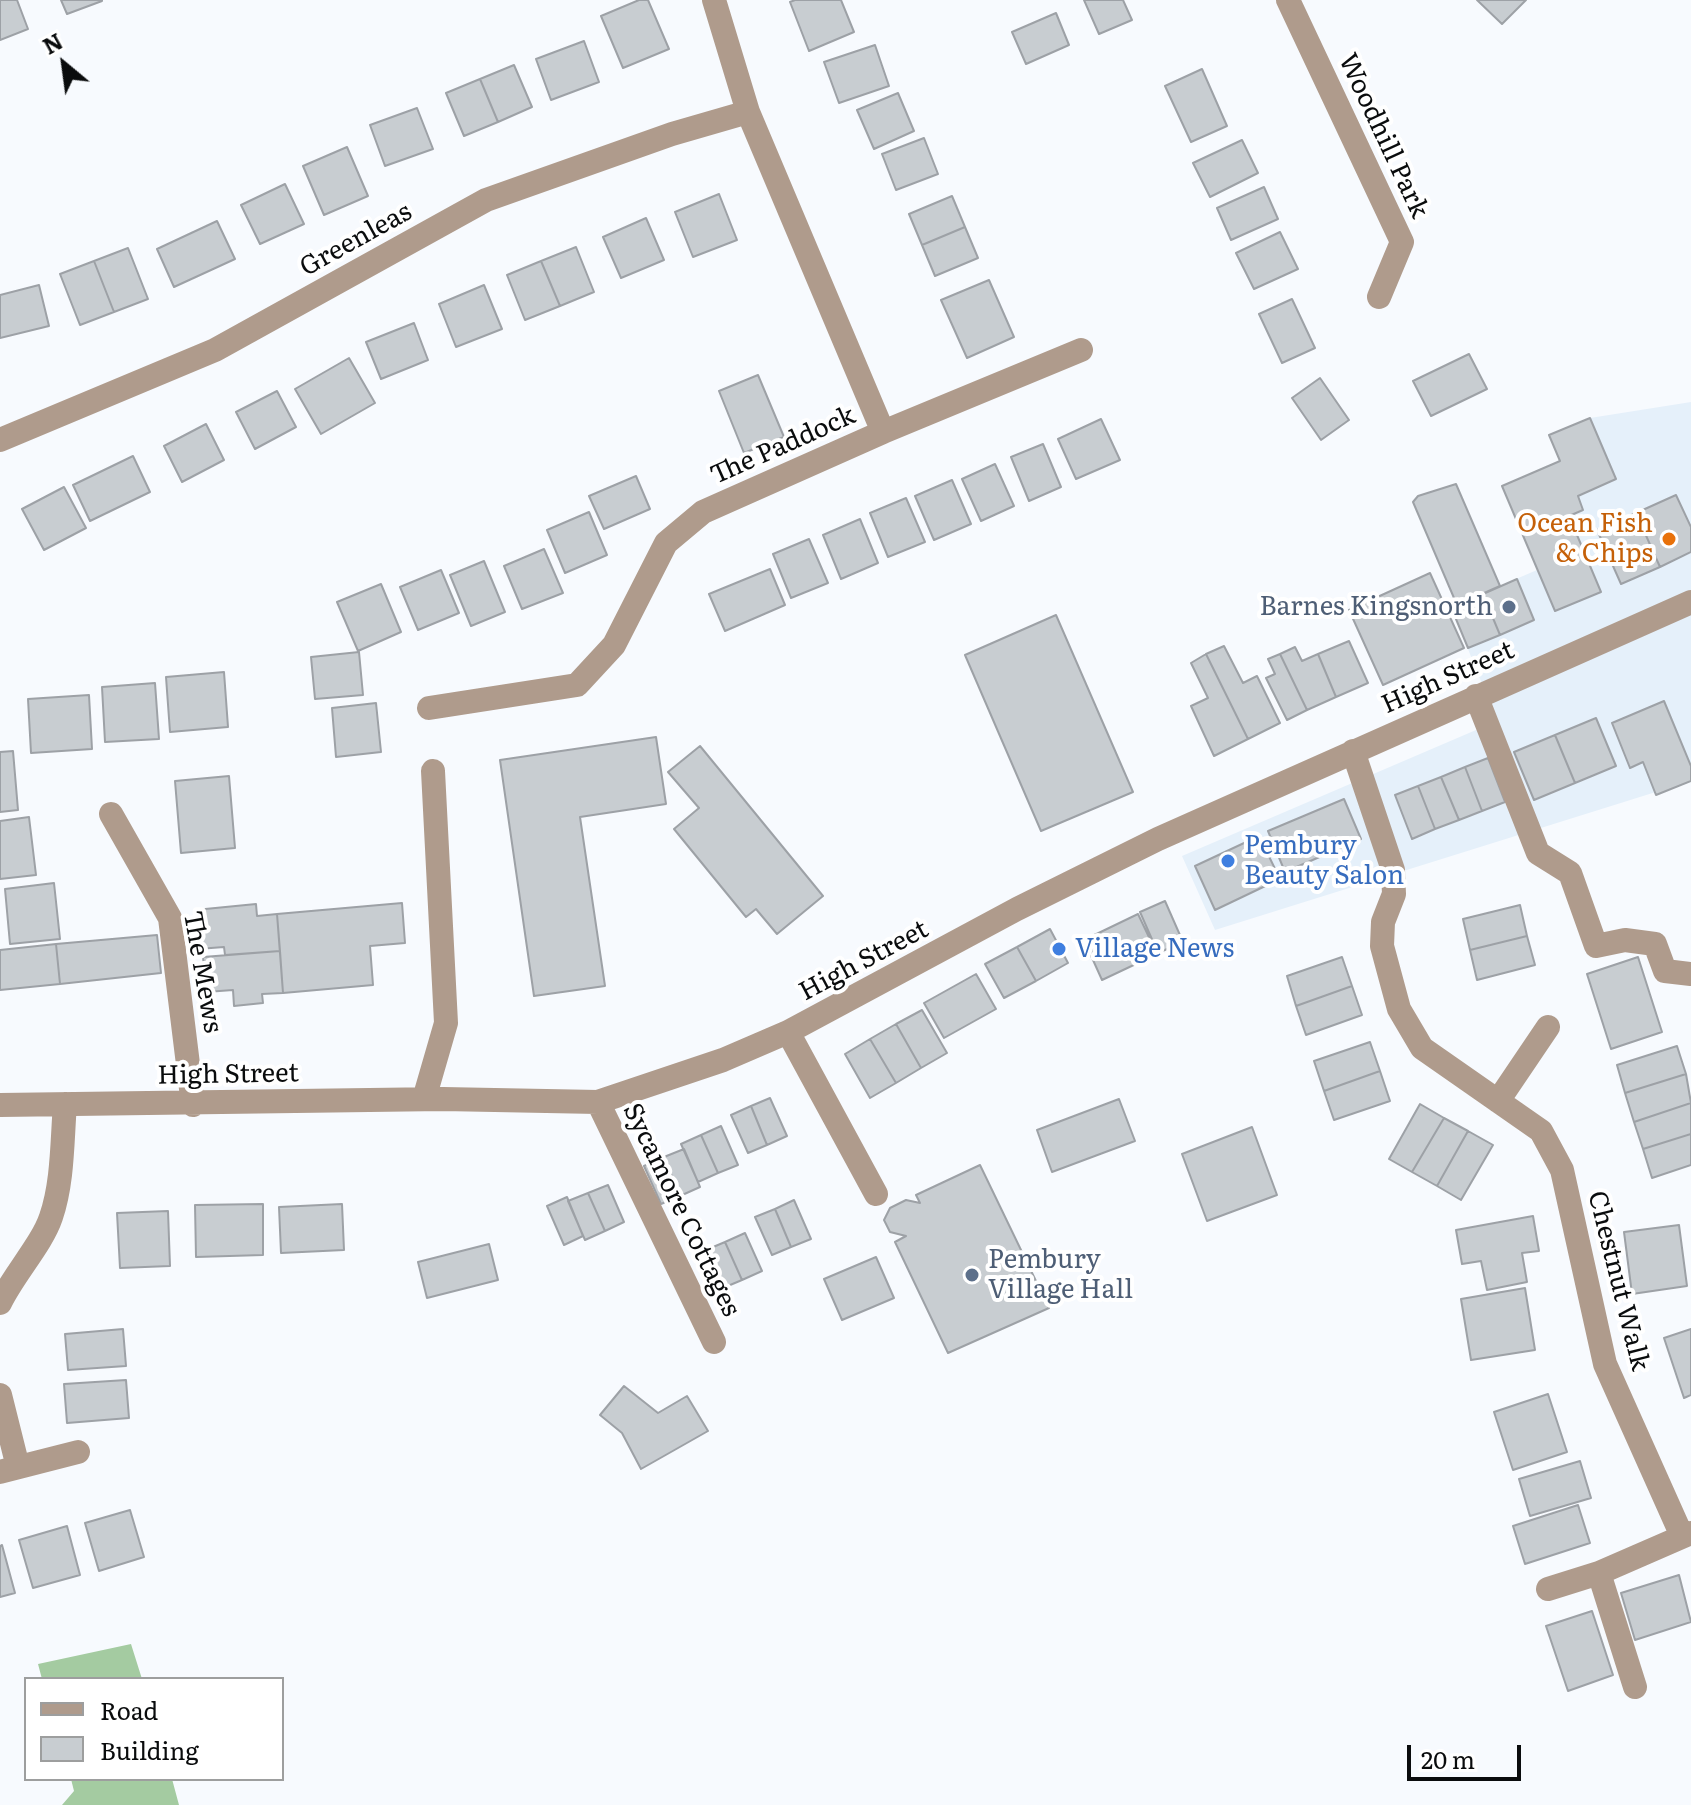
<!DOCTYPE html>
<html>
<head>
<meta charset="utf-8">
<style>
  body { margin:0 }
  #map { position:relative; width:1691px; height:1805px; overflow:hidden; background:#f7fafe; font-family:Literata,serif }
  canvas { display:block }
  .legend { position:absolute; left:24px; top:1677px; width:260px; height:104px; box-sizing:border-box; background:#fff; border:2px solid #9d9e9e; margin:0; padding:10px 14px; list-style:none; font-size:24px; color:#0a0c0d }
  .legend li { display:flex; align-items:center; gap:16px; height:40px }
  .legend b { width:40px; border:2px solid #9d9e9e }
  .north { position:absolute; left:24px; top:24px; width:80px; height:80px; -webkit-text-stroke:6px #fff; paint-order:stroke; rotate:331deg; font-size:22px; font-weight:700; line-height:32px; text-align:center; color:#0a0c0d }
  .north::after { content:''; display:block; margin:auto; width:28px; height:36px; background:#0a0c0d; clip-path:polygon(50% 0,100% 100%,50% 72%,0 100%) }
  .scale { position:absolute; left:1407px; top:1745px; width:114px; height:36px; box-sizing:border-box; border:4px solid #0a0c0d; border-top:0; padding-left:10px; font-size:24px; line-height:28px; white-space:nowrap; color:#0a0c0d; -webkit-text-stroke:6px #fff; paint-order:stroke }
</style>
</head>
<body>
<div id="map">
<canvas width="1691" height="1805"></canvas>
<ul class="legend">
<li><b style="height:10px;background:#af9b8c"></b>Road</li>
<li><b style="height:22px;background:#c8cdd1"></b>Building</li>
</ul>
<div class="north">N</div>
<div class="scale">20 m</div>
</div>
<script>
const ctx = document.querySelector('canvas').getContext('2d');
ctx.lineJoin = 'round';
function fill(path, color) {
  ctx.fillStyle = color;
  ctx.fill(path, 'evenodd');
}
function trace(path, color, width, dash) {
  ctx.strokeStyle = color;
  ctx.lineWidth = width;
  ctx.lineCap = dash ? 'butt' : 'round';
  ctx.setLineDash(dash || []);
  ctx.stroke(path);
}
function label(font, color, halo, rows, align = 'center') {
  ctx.font = font + ' Literata,serif';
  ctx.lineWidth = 8;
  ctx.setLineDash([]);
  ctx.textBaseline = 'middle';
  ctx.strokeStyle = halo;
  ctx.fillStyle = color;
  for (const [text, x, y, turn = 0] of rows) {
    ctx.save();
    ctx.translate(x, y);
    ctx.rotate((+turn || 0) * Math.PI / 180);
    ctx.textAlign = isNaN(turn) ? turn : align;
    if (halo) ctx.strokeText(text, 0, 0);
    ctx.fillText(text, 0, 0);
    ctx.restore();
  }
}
fill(new Path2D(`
  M1691,402V781L1215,930L1182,856L1497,721L1451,607L1537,570L1502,486L1560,461L1549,435L1590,418Z`), '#e5f0fa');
fill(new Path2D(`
  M131,1644L142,1679H42L38,1664Z
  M71,1779H172L179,1805H62L74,1791Z`), '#a4cba1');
const building = new Path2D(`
  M0,0H17L28,29L0,40Z
  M61,0H102V1L67,14Z
  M639,0H648L669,49L623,68L601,16Z
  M795,0H841L854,32L809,51L790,2Z
  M1084,0H1123L1132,20L1099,34Z
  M1477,0H1526L1502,24Z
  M1056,13L1069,45L1026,64L1012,32Z
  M584,41L599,82L551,100L536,59Z
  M875,45L889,86L839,103L824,62Z
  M514,65L532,107L498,122L480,79Z
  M1202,69L1227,126L1191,142L1165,86Z
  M480,79L498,122L464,136L446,93Z
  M898,93L914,131L874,149L857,110Z
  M417,108L433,149L385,166L370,125Z
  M924,138L938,174L896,190L882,154Z
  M1242,140L1258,173L1210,197L1193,163Z
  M347,147L368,196L324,215L303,166Z
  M285,184L304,224L260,244L241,205Z
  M1264,187L1278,219L1231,240L1217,208Z
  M719,194L737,240L693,257L675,212Z
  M952,196L965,227L922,245L909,214Z
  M646,218L664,260L621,278L603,237Z
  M217,221L235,259L174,287L157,249Z
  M965,227L978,258L935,276L922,245Z
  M1280,232L1298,269L1254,289L1236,253Z
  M576,247L594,292L560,306L541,261Z
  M128,248L148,299L114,312L94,261Z
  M94,261L114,312L80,325L60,274Z
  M541,261L560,306L525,320L507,275Z
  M989,280L1014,337L967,358L941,300Z
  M39,285L49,326L0,338V295Z
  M484,285L502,329L456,347L439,304Z
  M1292,299L1315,348L1282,363L1259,314Z
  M414,323L428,360L381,379L366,342Z
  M1469,354L1487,389L1431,416L1413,381Z
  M349,358L375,403L321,434L295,389Z
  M758,375L784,437L744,453L719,391Z
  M1320,378L1349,420L1321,440L1292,398Z
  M277,391L296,427L255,449L236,412Z
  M1590,418L1616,479L1578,496L1583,510L1569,516L1601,592L1555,611L1502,486L1560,461L1549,435Z
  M1101,419L1120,460L1076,479L1058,439Z
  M206,424L224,460L182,482L164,446Z
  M1043,444L1061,487L1029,501L1011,457Z
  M133,456L150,492L90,521L73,485Z
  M995,464L1014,506L981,521L962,479Z
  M636,476L650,509L604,529L589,496Z
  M952,480L971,524L934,540L915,496Z
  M1456,484L1500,586L1457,605L1413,502L1418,496Z
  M64,487L86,528L44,550L22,509Z
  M1676,495L1691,527V552L1660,567L1636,513Z
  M906,498L925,542L888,557L870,513Z
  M589,512L607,555L565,573L547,530Z
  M1636,513L1660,567L1621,584L1597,530Z
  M860,519L878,563L841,579L823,535Z
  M809,539L828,583L791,598L773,554Z
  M544,549L563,593L522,609L504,566Z
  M484,561L505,612L471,626L450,575Z
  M770,569L785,605L725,631L709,594Z
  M441,570L459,613L418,630L400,587Z
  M1430,573L1464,648L1383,685L1349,610Z
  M1517,579L1534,620L1500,635L1483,594Z
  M381,584L401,632L358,651L337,602Z
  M1483,594L1500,635L1468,648L1451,607Z
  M1056,615L1133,792L1041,831L965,655Z
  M1349,641L1368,683L1336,697L1318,654Z
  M1224,646L1243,683L1257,676L1280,723L1248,739L1206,654Z
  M1295,647L1302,661L1318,654L1336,697L1307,710L1280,654Z
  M359,652L363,695L315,699L311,657Z
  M1206,654L1248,739L1214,756L1191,706L1208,698L1191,663Z
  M1280,654L1307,710L1287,720L1266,678L1275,674L1268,659Z
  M224,672L228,727L170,732L166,677Z
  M155,683L159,739L105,742L102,687Z
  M89,695L92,749L31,753L28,699Z
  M1664,701L1691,766V781L1656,795L1643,762L1630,768L1612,723Z
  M376,703L381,752L336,757L332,708Z
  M1596,718L1616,766L1575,783L1555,735Z
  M1555,735L1575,783L1534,800L1514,752Z
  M656,737L666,804L580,817L605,986L534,996L500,760Z
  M700,746L823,896L777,934L756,909L746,917L674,829L699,808L668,772Z
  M13,751L18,810L0,812V752Z
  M1488,758L1505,802L1482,811L1465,767Z
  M1465,767L1482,811L1459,820L1441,777Z
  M229,776L235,848L181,853L175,781Z
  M1441,777L1459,820L1435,829L1418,786Z
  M1418,786L1435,829L1412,839L1395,795Z
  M1344,799L1361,839L1285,872L1268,831Z
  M29,817L36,875L0,879V821Z
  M1259,836L1280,879L1215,910L1195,866Z
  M54,883L60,939L10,944L5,889Z
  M1165,901L1183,942L1158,953L1140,912Z
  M402,903L405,943L370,946L373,985L283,993L277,914Z
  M256,904L257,916L277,914L280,951L225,955L224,947L198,949L195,910Z
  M1520,905L1527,936L1470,950L1463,919Z
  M1138,914L1157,954L1102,980L1084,940Z
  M1050,929L1068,963L1036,981L1017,947Z
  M157,935L161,973L60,984L56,944Z
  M1527,936L1535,965L1477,980L1470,950Z
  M56,944L60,984L0,990V950Z
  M1017,947L1036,981L1004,998L985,964Z
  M280,951L283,993L262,994L263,1003L234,1006L233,990L206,992L203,957Z
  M1342,957L1352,986L1296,1006L1287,976Z
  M1638,957L1662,1032L1611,1049L1587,974Z
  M976,974L996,1009L944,1038L924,1003Z
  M1352,986L1362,1015L1306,1035L1296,1006Z
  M922,1010L947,1053L921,1068L896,1024Z
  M896,1024L921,1068L896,1083L870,1039Z
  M870,1039L896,1083L870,1098L845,1054Z
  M1370,1042L1380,1071L1324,1091L1314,1061Z
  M1677,1046L1686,1074L1625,1093L1617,1065Z
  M1380,1071L1390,1101L1334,1120L1324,1091Z
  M1686,1074L1691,1103L1634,1122L1625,1093Z
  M770,1098L787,1136L767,1145L751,1106Z
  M1119,1099L1135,1141L1052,1172L1037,1130Z
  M1691,1103V1134L1643,1149L1634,1122Z
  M1420,1104L1444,1118L1412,1172L1389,1159Z
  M751,1106L767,1145L748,1153L731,1115Z
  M1444,1118L1468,1131L1437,1186L1412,1172Z
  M721,1126L738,1165L718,1173L701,1135Z
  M1252,1127L1277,1195L1207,1221L1182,1154Z
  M1468,1131L1493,1145L1461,1200L1437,1186Z
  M1691,1134V1165L1652,1178L1643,1149Z
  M701,1135L718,1173L698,1182L681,1144Z
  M684,1149L700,1187L680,1196L664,1157Z
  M664,1157L680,1196L661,1204L644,1166Z
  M980,1165L1049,1308L948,1353L895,1242L906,1236L890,1232L884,1220L890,1208L906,1200L920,1203L916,1195Z
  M608,1185L624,1222L605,1231L588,1193Z
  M588,1193L605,1231L585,1240L568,1201Z
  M567,1197L583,1236L564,1245L547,1206Z
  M794,1200L811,1239L791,1247L775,1209Z
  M263,1204V1255L196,1257L195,1205Z
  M342,1204L344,1250L281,1253L279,1207Z
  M775,1209L791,1247L772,1255L755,1217Z
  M168,1211L170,1266L120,1268L117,1213Z
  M1533,1216L1539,1251L1522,1253L1527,1282L1487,1290L1481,1261L1462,1264L1456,1230Z
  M1679,1225L1687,1286L1632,1294L1624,1232Z
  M745,1233L762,1271L742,1280L725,1242Z
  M725,1242L742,1280L723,1288L706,1250Z
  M489,1244L498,1280L427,1298L418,1262Z
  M876,1257L894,1298L842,1320L824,1279Z
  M1525,1288L1535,1350L1471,1360L1461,1299Z
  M123,1329L126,1366L68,1370L65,1334Z
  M1691,1329V1395L1684,1398L1664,1338Z
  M126,1380L129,1418L67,1423L64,1384Z
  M624,1386L658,1413L687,1396L708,1431L641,1469L622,1433L600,1415Z
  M1548,1394L1567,1452L1513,1470L1494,1412Z
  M1580,1461L1591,1498L1530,1516L1519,1479Z
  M1578,1505L1590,1543L1525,1564L1513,1526Z
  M130,1510L144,1557L99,1571L85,1523Z
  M67,1526L80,1575L33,1588L19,1540Z
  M2,1545L15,1593L0,1597V1546Z
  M1679,1575L1691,1622L1635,1640L1621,1593Z
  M1592,1611L1613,1675L1568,1691L1546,1626Z`);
fill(building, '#c8cdd1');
trace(building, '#9da1a6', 2);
trace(new Path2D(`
  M1288,0L1402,242L1379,297
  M883,432L1081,350
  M0,440L215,350L486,200L672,134L748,112
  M1476,696L1538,853L1570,873L1596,946L1625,940L1655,944L1665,971L1691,974
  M429,708L577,685L614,645L666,543L703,512L883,432L748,112L714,0
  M1353,751L1393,870L1394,894L1383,922L1382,946L1399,1009L1422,1048L1541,1131L1562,1170L1605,1364L1682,1536
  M111,814L170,918L193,1105
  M788,1032L876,1194
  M424,1099L446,1023L433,771
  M1498,1101L1548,1027
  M598,1102L714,1342
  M0,1105L443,1099L598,1102L723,1060L788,1032L1017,909L1158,839L1691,602
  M0,1303C14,1274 42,1244 51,1217C63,1182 62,1141 65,1104
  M0,1395L18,1467
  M0,1472L78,1452
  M1599,1573L1635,1687
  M1548,1589L1599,1573L1691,1533`), '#af9b8c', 24);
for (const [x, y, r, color] of [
  [1669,539,8,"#e8710a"],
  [1509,607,8,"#5c6f8a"],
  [1228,861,8,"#3f7fe0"],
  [1059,949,8,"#3f7fe0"],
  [972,1275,8,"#5c6f8a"]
]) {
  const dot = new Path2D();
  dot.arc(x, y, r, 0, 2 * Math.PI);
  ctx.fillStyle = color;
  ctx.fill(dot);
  trace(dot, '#fff', 3);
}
label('26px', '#0a0c0d', '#fff', [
  ["Woodhill Park",1383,136,65],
  ["Greenleas",356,240,-29],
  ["The Paddock",783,446,-24],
  ["High Street",1448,678,-24],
  ["High Street",864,961,-28],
  ["The Mews",202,972,80],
  ["High Street",228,1075,-1],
  ["Sycamore Cottages",681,1210,64],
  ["Chestnut Walk",1618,1281,76]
]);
label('26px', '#c56008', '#fff', [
  ["Ocean Fish",1653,524],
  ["& Chips",1653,554]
], 'right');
label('26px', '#4e5e75', '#fff', [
  ["Barnes Kingsnorth",1493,607],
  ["Pembury",988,1260,"left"],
  ["Village Hall",988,1290,"left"]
], 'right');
label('26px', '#366cbe', '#fff', [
  ["Pembury",1244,846],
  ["Beauty Salon",1244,876],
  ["Village News",1075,949]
], 'left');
</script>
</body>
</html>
